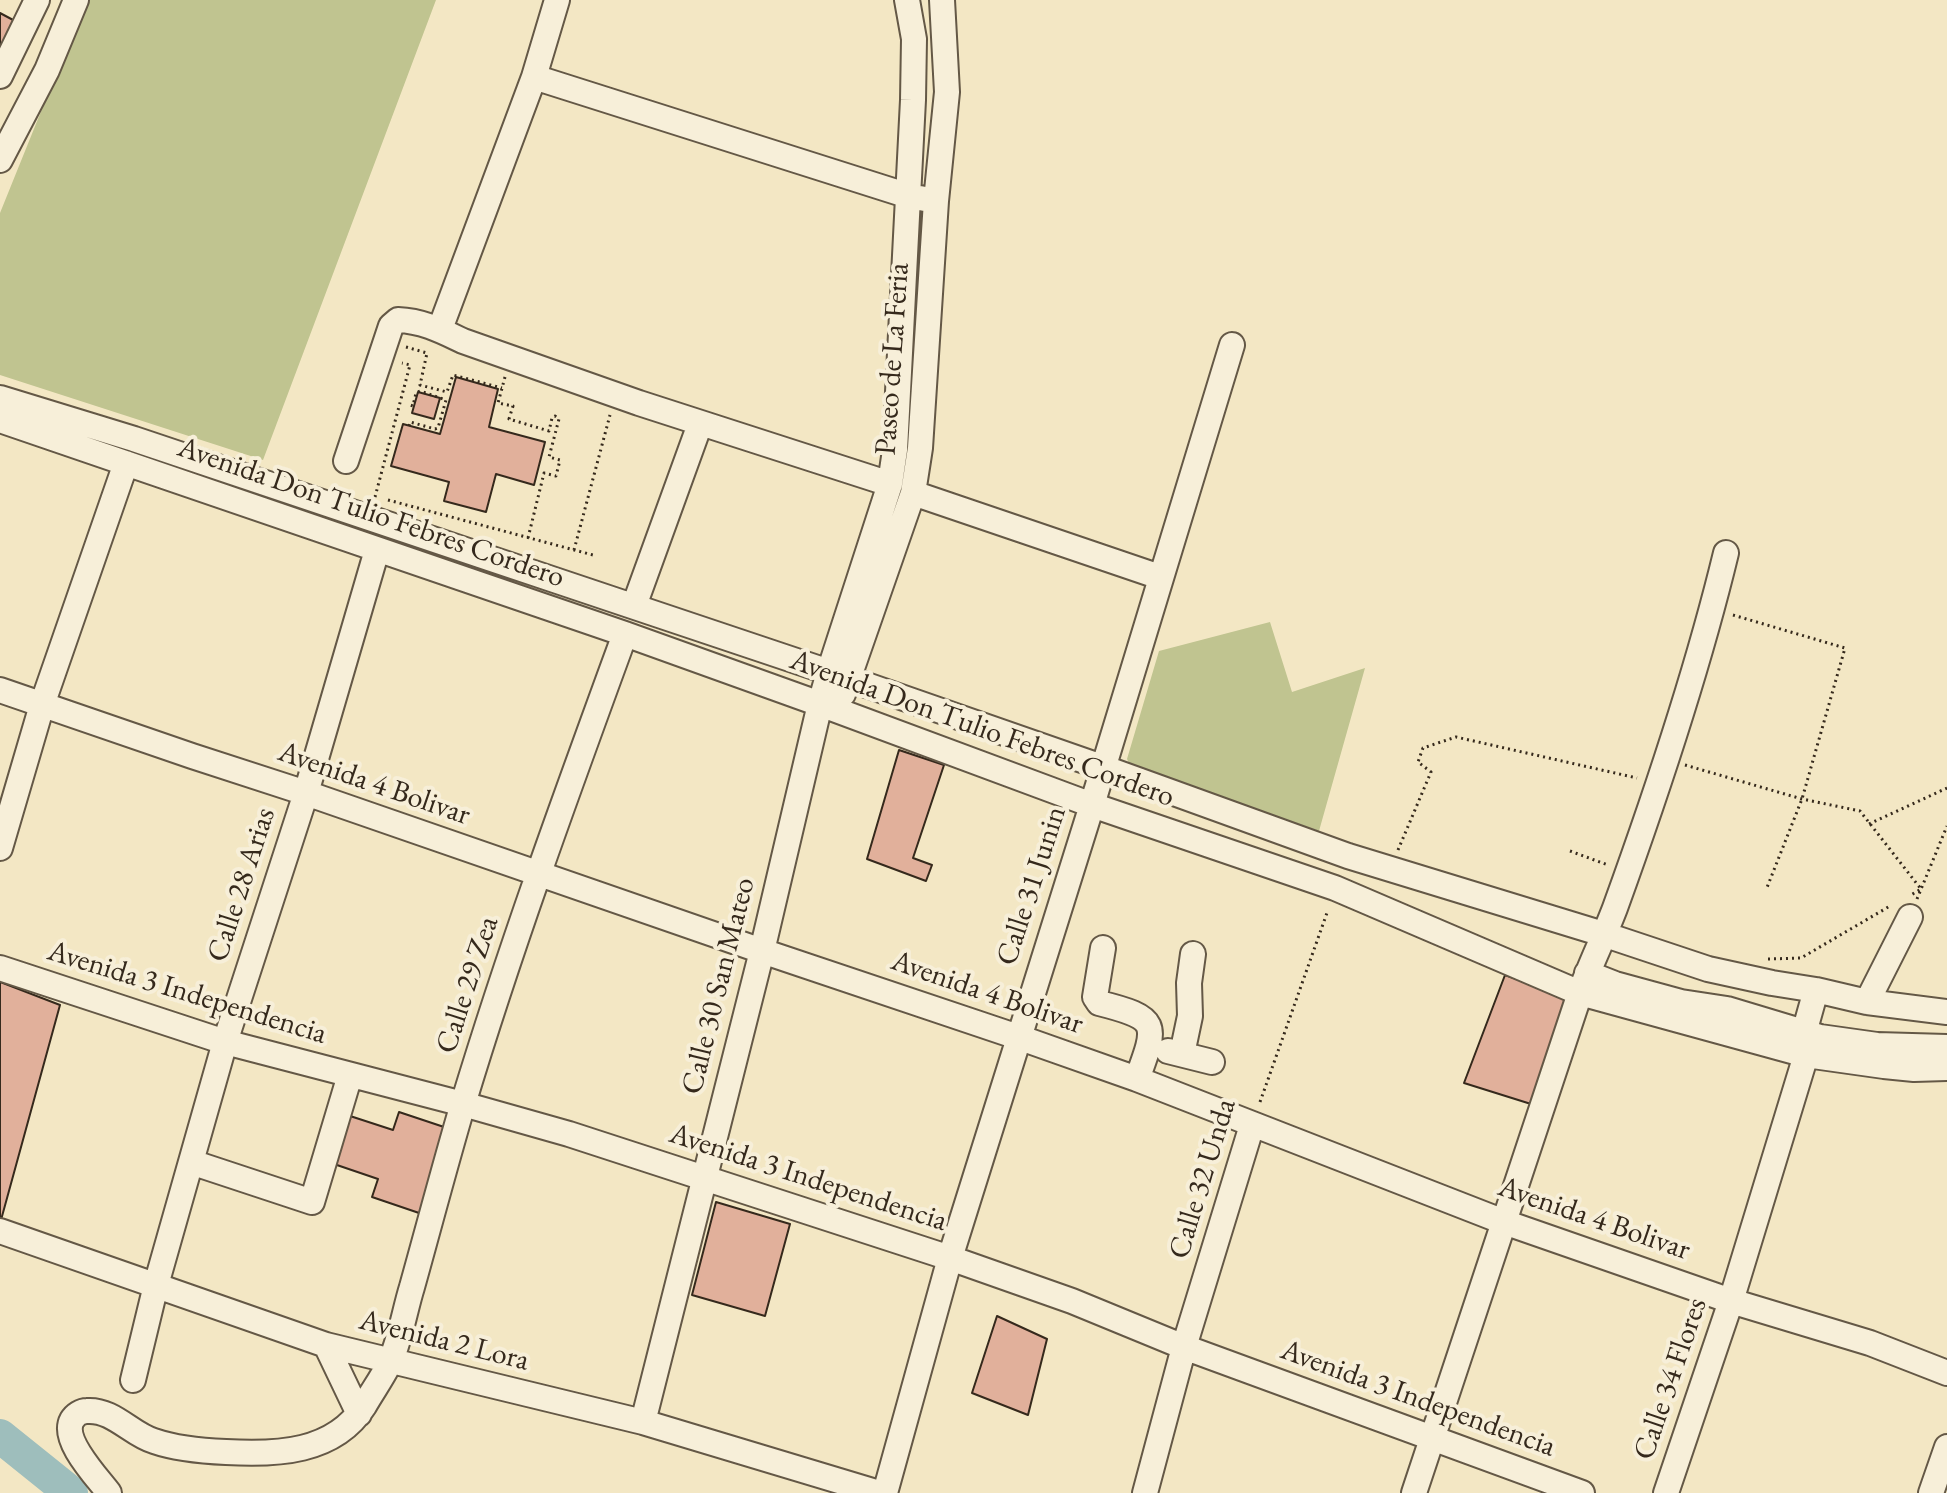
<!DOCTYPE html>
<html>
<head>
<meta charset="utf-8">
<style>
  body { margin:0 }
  canvas { display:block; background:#f3e7c4 }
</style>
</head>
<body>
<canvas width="1947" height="1493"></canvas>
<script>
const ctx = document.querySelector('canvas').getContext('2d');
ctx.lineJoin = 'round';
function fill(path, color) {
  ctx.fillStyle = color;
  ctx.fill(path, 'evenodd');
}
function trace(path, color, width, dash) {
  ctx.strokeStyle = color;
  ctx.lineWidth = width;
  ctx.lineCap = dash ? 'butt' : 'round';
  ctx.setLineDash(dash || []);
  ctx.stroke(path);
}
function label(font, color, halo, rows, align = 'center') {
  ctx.font = font + ' "EB Garamond",serif';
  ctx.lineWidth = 8;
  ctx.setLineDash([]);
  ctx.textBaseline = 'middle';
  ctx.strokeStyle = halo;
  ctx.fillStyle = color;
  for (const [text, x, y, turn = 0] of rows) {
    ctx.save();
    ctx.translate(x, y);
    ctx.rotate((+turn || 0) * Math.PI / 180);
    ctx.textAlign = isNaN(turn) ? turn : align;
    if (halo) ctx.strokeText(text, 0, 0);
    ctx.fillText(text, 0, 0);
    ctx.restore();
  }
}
fill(new Path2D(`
  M86,0H436L263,460L0,375V213Z
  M1270,622L1292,692L1365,668L1319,831L1130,765L1127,759L1159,651Z`), '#c0c490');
trace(new Path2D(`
  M0,1436L71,1493`), '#9ebebc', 34);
const building = new Path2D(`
  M0,13L15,21L0,56Z
  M456,377L498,389L489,427L545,442L534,485L496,474L486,512L444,501L449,482L391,466L403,424L440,434Z
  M418,392L440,398L434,419L412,413Z
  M899,750L944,765L913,858L932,865L926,881L867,859Z
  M1505,975L1573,999L1531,1104L1464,1083Z
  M0,982L60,1005L1,1220L0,1219Z
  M399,1112L450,1129L422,1214L372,1197L378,1179L331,1163L347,1115L393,1130Z
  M716,1202L790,1224L765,1316L692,1295Z
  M997,1316L1047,1339L1028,1415L972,1393Z`);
fill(building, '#e1b09b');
trace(building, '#35291c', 2);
const minor = new Path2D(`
  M0,76L37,0
  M534,77L909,196L925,199
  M0,160L47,70L76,0
  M440,329L534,77L557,0
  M0,398L134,439L829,672L1102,767L1348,856L1603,934L1708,969L1772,983L1816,990L1867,1002L1947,1012
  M0,420L625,634L820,704L1092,805L1335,888L1580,993L1806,1055L1884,1066L1914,1069L1947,1068
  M346,461L391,326L398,320C423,321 442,331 463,341L639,403L890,484
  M913,493L1160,577
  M634,606L700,424
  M0,690L192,756L306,793L762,951L1018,1037L1137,1079L1504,1222L1731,1301L1870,1343L1947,1373
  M843,694L913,493L920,448L936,201L947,92L942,0
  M0,848L42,705L126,463
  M1103,948L1095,997L1099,1003C1159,1018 1158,1023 1137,1079
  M0,968L225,1042L463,1104L569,1134L950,1258L1072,1301L1184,1347L1582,1493
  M1587,973L1615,984L1681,1002L1727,1009L1820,1037L1877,1045L1947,1047
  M1867,1002L1910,917
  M1168,1051L1212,1062
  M1182,1054L1190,1016L1189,983L1193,954
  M191,1162L312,1202L350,1075
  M0,1231L326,1345L643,1422L879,1493
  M326,1345L359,1414
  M133,1380L156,1285L225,1042L306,793L377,550
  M643,1422L762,951L820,704L829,672L890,484L895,450L913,100L914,39L907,0
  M109,1493C97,1477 61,1440 72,1420C75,1415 81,1411 87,1411C113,1409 132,1435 154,1441C177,1449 202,1451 226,1452C276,1455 334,1453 364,1406C372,1392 382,1378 389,1364C399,1345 405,1309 412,1287C429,1226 445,1165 463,1104C511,945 568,790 625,634
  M885,1493L950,1258L1092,805L1232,345
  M1145,1493L1184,1347L1252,1125
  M1414,1493L1580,993C1590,965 1604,937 1615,908C1657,792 1697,673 1726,553
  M1666,1493L1731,1301L1806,1055L1804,1033L1816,990
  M1931,1493L1947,1447`);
trace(minor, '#645846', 28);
trace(new Path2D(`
  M406,347L427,353L420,385L447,392L453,375L502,388
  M505,377L498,403L513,406L509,419L549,431L552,418L555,416L559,419L549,457L560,460L556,476L544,473L528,538
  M409,426L410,422L435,429L438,428L446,400L420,391L416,393L413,406L410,405
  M375,497L410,365L402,363
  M388,500L593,555
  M574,550L610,415
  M1733,615L1845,648L1802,799L1766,890
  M1685,765L1802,799L1860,811L1921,889L1911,895
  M1869,824L1947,788
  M1398,850L1431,772L1418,762L1423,748L1456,737L1637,778
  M1570,851L1608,865
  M1917,899L1947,826
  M1768,959L1801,958L1890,906
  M1260,1102L1328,910`), '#35291c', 3, [2, 4]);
trace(minor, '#f7efd9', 24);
label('30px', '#35291c', '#f7efd9', [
  ["Paseo de La Feria",893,359,-86],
  ["Avenida Don Tulio Febres Cordero",371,513,19],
  ["Avenida Don Tulio Febres Cordero",982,729,20],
  ["Avenida 4 Bolivar",374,784,19],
  ["Calle 28 Arias",242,885,-72],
  ["Calle 31 Junin",1032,886,-72],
  ["Calle 29 Zea",468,985,-72],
  ["Calle 30 San Mateo",719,986,-76],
  ["Avenida 3 Independencia",187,993,17],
  ["Avenida 4 Bolivar",987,993,19],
  ["Avenida 3 Independencia",808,1178,18],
  ["Calle 32 Unda",1203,1179,-73],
  ["Avenida 4 Bolivar",1594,1219,19],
  ["Avenida 2 Lora",444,1341,14],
  ["Calle 34 Flores",1671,1379,-71],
  ["Avenida 3 Independencia",1418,1399,20]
]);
</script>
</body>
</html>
